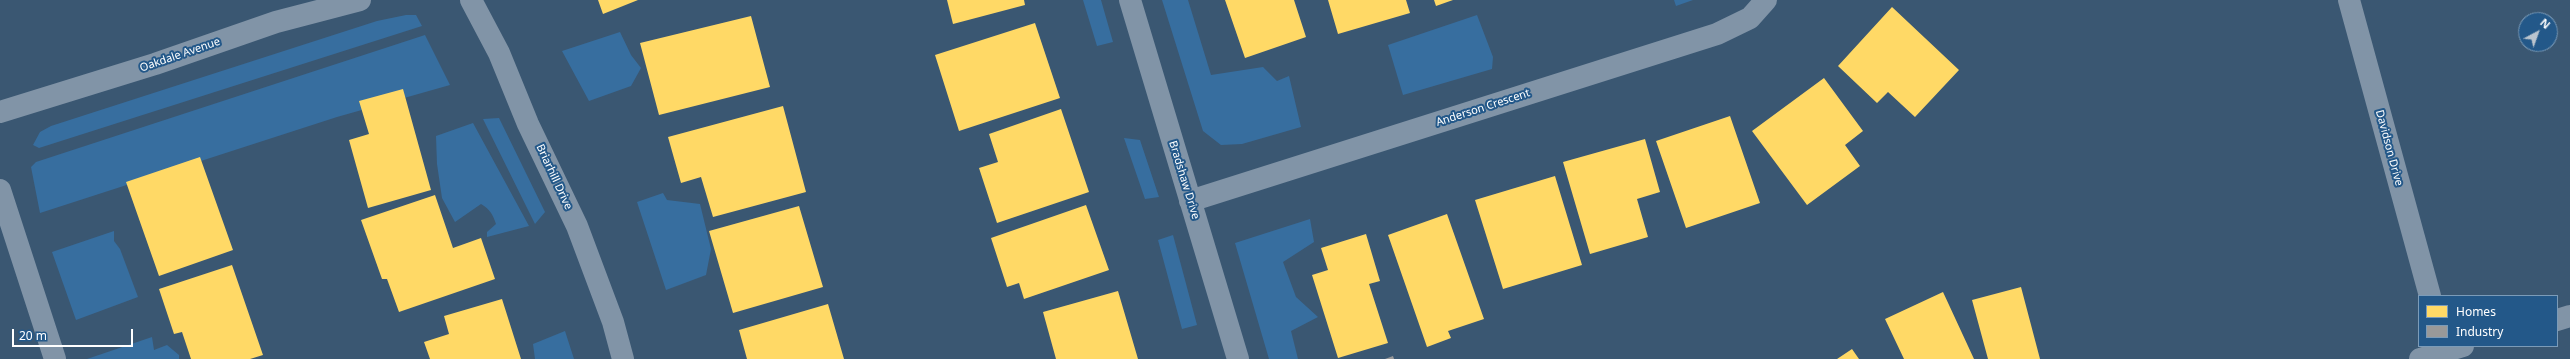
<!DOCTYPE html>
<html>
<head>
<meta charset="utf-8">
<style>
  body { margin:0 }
  #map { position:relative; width:2570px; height:359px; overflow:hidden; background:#3a5772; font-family:"Noto Sans",sans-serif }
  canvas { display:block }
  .legend { position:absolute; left:2418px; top:295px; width:140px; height:52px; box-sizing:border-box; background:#235889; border:1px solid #7b9bb8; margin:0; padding:5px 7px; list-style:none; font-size:12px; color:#fff }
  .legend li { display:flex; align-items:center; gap:8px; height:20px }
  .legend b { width:20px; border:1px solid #7b9bb8 }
  .north { position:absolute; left:2518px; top:12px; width:40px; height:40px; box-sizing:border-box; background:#235889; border:1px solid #7b9bb8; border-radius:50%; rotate:41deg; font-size:11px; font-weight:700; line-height:16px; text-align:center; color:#fff }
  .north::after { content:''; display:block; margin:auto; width:14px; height:18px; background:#bac4ce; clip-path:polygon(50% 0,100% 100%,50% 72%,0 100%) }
  .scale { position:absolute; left:12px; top:329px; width:121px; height:18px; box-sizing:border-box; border:2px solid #fff; border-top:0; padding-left:5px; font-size:12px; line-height:14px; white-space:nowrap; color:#fff; -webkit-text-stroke:3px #235889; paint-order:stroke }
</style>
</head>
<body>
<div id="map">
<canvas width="2570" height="359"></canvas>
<ul class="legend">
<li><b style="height:11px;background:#ffd966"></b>Homes</li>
<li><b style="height:11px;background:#999"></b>Industry</li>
</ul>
<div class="north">N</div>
<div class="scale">20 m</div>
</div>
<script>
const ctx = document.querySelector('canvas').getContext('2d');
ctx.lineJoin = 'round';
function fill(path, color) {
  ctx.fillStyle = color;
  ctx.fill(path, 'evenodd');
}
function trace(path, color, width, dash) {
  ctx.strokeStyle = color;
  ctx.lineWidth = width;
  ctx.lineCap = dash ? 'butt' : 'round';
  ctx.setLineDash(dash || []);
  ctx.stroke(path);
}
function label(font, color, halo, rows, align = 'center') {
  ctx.font = font + ' "Noto Sans",sans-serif';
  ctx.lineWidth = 4;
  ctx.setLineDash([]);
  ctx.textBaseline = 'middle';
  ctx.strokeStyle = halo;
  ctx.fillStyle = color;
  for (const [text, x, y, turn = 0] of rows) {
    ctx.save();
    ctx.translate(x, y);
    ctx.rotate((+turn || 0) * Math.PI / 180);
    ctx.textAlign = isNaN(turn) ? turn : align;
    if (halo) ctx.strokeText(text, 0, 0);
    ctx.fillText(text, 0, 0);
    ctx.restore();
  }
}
fill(new Path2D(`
  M1083,0H1101L1113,42L1097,46Z
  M1162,0H1188L1211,75L1263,67L1277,81L1289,76L1301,127L1242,144L1221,145L1203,131Z
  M1674,0H1693L1676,6Z
  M406,15H416L422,26L39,148L33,145L40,132L51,126L377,21Z
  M1477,15L1493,57L1492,69L1403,95L1388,45Z
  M620,32L631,55L641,68L631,86L589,101L562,51Z
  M425,35L450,85L337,117L40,213L31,167L36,162Z
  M499,118L545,212L535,224L483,119Z
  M473,123L529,226L487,237V232L496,224C493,215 490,209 481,204L455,222L442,198L437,164L436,136Z
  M1124,138L1140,140L1159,197L1145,199Z
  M663,193L667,200L700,204L711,249L706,275L666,290L637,202Z
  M1310,219L1314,242L1283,262L1296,297L1318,317L1291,331L1298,359H1269L1235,243Z
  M114,231V241L120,249L138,297L76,320L52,252Z
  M1173,235L1197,325L1182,329L1158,240Z
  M565,331L574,359H535L533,344Z
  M152,337L154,350L167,345L179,355V359H87Z`), '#376e9f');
fill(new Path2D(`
  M598,0H638L603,14Z
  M947,0H1024L1025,5L953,24Z
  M1225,0H1294L1306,37L1245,58Z
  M1328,0H1406L1410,13L1338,34Z
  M1434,0H1453L1436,6Z
  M1892,7L1959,70L1915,117L1888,92L1877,103L1838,66Z
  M751,16L770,87L659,115L640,43Z
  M1035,23L1060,98L959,131L935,55Z
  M1824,78L1863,131L1845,145L1860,166L1807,205L1752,131Z
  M403,89L431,190L368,208L349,140L369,134L359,101Z
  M783,106L806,192L713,217L701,177L681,183L668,137Z
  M1061,109L1089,192L997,223L979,168L998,162L989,134Z
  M1730,116L1760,203L1686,228L1656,141Z
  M1645,139L1660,192L1637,199L1648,237L1590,254L1563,162Z
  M200,157L233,250L159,276L126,182Z
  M1555,176L1582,265L1503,289L1475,200Z
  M435,195L453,248L481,238L495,279L399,312L387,279H382L361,220Z
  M1086,205L1109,270L1024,299L1019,283L1007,287L991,238Z
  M799,206L823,287L733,313L709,231Z
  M1447,214L1484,319L1448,331L1451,338L1427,347L1388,235Z
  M1366,234L1380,281L1369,284L1388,343L1338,358L1312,275L1328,270L1321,248Z
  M232,265L263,355L250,359H191L182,332L174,334L159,289Z
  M2021,287L2040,359H1988L1972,300Z
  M1118,291L1138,359H1056L1043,312Z
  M1943,292L1974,359H1904L1885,319Z
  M502,299L521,359H430L424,342L449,334L444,316Z
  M828,304L844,359H747L739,330Z
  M1852,349L1859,359H1837Z`), '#ffd966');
fill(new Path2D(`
  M1393,356L1394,359H1385Z`), '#999');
trace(new Path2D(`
  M471,0L499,53L528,124L577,226L613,322L623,359
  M1130,0L1238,359
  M2349,0L2430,296
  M0,112L155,64L276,22L360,0
  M0,190L55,359
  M1190,201L1717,34L1750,18L1766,0
  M2557,320L2570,316
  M2420,359L2463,346`), '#8194a7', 22);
label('11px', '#fff', '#235889', [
  ["Oakdale Avenue",180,55,-19],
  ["Anderson Crescent",1483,108,-18],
  ["Davidson Drive",2389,148,75],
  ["Briarhill Drive",554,177,65],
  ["Bradshaw Drive",1184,180,73]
]);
</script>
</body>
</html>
